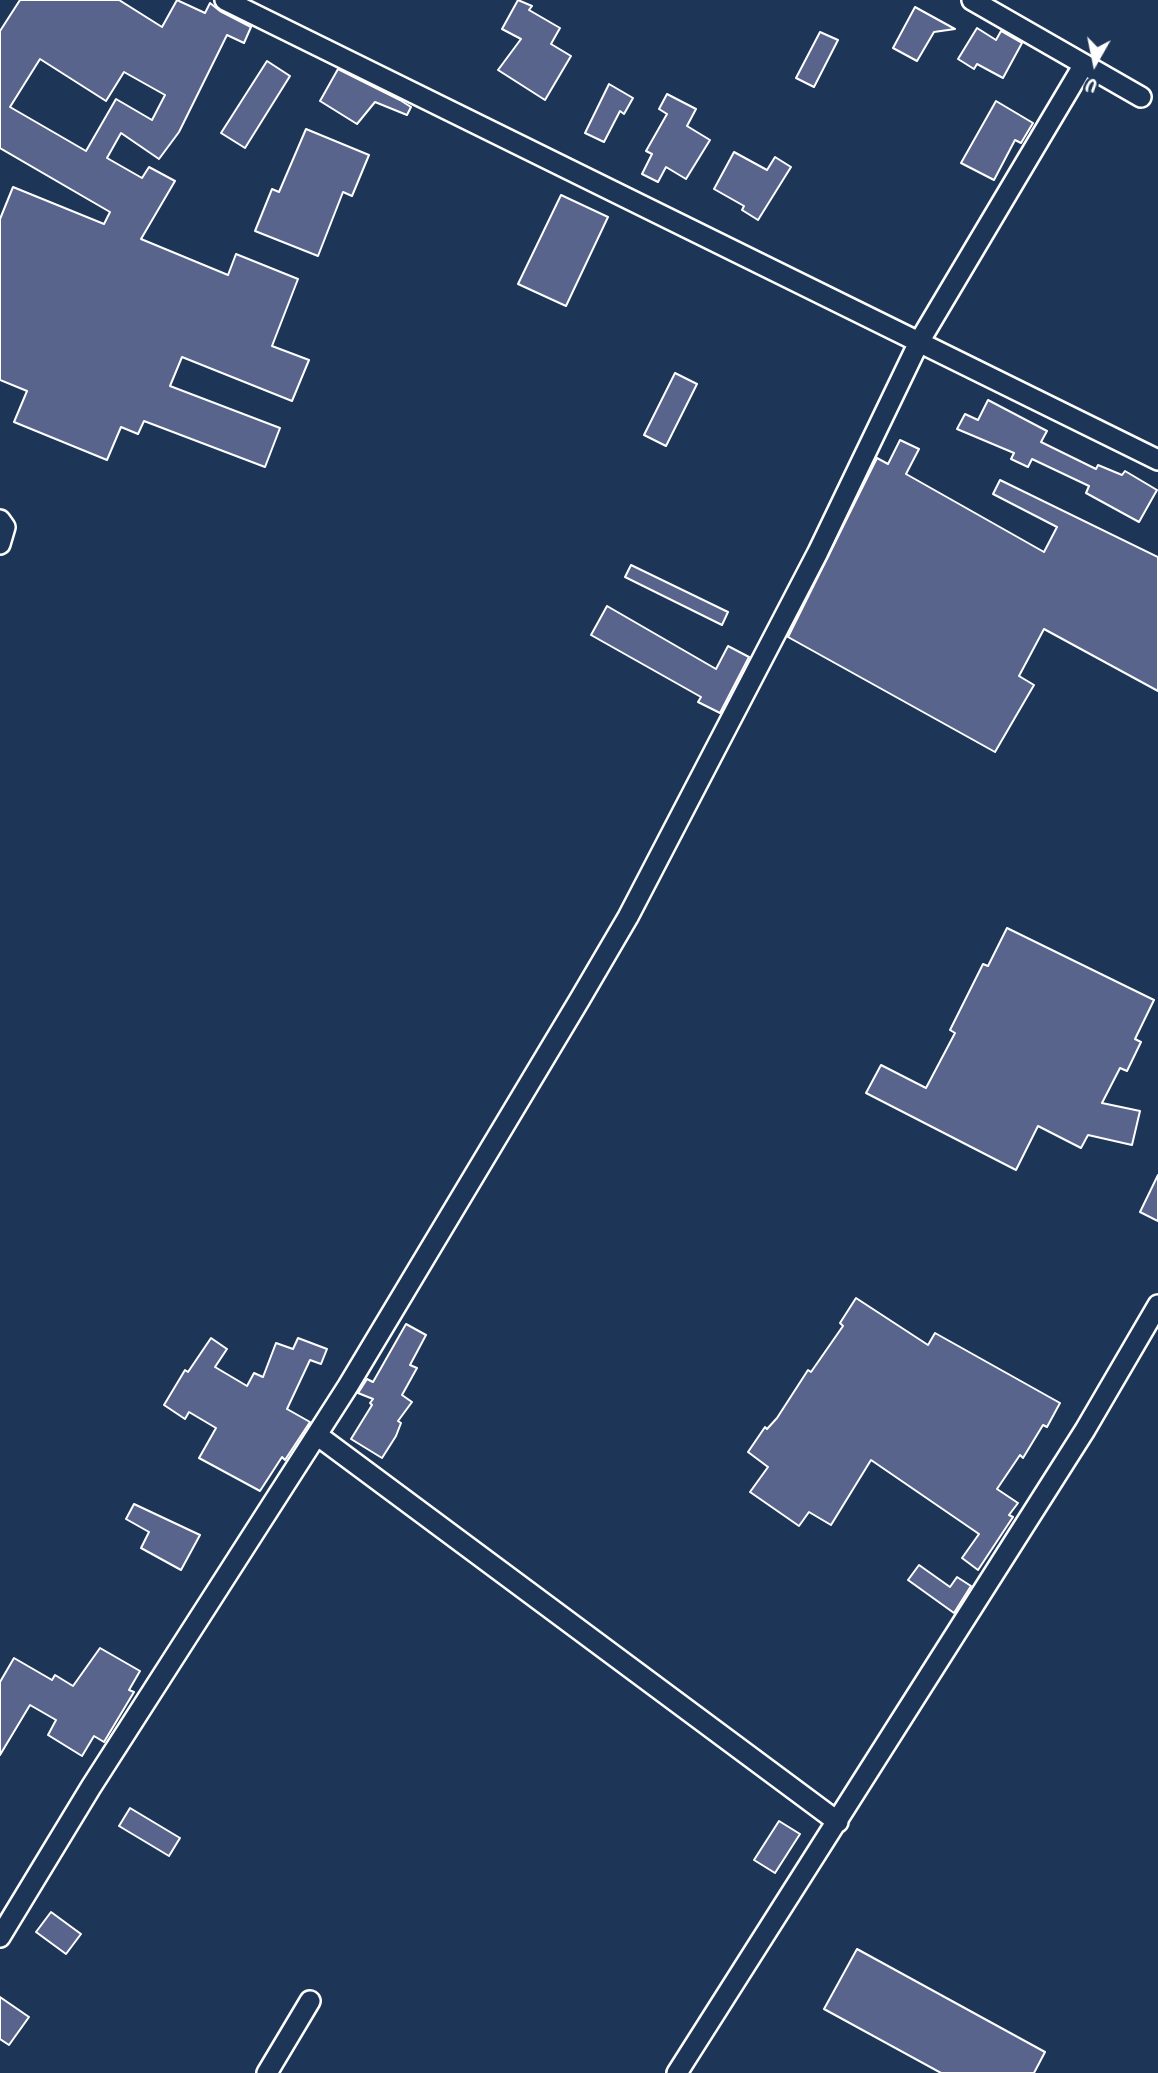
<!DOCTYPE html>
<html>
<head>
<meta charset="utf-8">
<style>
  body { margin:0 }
  #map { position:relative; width:1158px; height:2073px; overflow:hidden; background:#1d3557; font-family:Kalam,sans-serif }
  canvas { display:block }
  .north { position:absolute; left:1060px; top:28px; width:70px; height:70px; -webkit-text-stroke:5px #1d3557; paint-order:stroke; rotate:189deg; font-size:19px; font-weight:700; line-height:28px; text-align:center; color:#fff }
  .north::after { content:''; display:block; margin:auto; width:24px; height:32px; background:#fff; clip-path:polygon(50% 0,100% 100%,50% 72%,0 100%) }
</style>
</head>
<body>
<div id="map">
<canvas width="1158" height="2073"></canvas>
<div class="north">U</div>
</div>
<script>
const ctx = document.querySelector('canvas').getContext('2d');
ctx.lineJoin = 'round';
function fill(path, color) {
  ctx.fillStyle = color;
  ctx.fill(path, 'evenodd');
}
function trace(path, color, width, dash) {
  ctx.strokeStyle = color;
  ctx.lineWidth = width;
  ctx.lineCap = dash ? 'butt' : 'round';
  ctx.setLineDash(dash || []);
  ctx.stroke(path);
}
const building = new Path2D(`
  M20,0H119L162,27L177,0L205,13L210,3L220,11L251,27L244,43L227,35L179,132L159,159L121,133L107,158L142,178L149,167L175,181L141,239L228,275L236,254L298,279L272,346L309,360L292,401L182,357L170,386L280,428L265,467L144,421L138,434L121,427L107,460L14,422L27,391L0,380V219L13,187L104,224L110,212L0,148V31ZM40,59L106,101L124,72L165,95L152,120L116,99L86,151L10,107Z
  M518,0L532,6L529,10L560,28L551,44L571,56L545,100L498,70L521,39L502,29Z
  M915,7L955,29L934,32L917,61L893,48Z
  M977,28L996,40L1001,31L1022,43L1003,78L977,64L974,69L958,59Z
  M820,32L838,40L814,87L796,78Z
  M267,61L290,76L245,148L221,133Z
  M338,69L400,100L411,107L407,115L375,102L357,124L320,101Z
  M609,84L633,98L624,114L620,111L604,142L585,133Z
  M667,94L696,109L687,126L710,140L686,179L666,167L658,182L642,174L652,154L646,151L667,114L659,109Z
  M996,101L1033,123L1021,143L1015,140L994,180L961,163Z
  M306,129L369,155L352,196L343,192L318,256L255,231L272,189L279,192Z
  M734,152L767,170L775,157L791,167L758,220L742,210L744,206L714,189Z
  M561,195L608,217L566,306L518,284Z
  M675,373L697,384L666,446L644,435Z
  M988,400L1047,431L1041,442L1096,469L1098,465L1122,475L1125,471L1157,490L1139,522L1086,493L1089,486L1032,459L1028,467L1011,459L1014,453L957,429L965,414L978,420Z
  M900,440L919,449L906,474L1044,552L1057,527L993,494L1000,480L1158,557V691L1044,629L1019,676L1034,685L995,752L788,637L877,458L888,464Z
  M631,565L728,612L722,625L625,577Z
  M607,606L716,669L728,646L749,657L720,713L698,702L701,697L591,635Z
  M1007,928L1154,1000L1135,1039L1141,1042L1127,1071L1120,1068L1102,1103L1140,1111L1132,1145L1088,1135L1081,1148L1038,1126L1016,1170L866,1093L881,1065L926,1088L955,1033L950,1030L983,964L988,966Z
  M1158,1175V1221L1140,1212Z
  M856,1298L928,1345L935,1333L1060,1403L1047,1427L1043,1425L1023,1458L1020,1455L997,1489L1018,1503L1009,1515L1013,1517L978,1570L962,1558L979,1534L871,1460L831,1525L809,1512L799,1526L750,1492L768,1467L748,1452L765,1427L767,1429L777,1418L808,1370L811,1372L843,1326L840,1323Z
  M406,1324L426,1335L410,1365L417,1368L402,1395L412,1402L398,1421L401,1423L396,1436L382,1458L351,1439L372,1405L370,1403L373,1399L358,1393L367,1379L373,1382Z
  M211,1338L227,1349L215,1367L247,1386L254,1373L263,1377L276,1343L293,1349L298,1338L327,1349L321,1364L310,1360L287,1409L310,1422L285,1460L282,1457L260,1491L199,1458L216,1428L189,1412L185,1419L164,1405L185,1370L188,1372Z
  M134,1504L200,1535L181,1570L141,1548L149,1532L126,1519Z
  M919,1565L950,1587L957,1577L971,1586L954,1613L908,1580Z
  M100,1648L140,1671L129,1690L134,1692L104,1742L94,1736L82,1756L48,1735L56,1720L30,1705L0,1755V1682L14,1658L52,1680L55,1675L73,1686Z
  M130,1808L180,1838L169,1856L119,1826Z
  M779,1821L800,1834L775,1873L754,1860Z
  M51,1912L81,1934L66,1954L36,1932Z
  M857,1949L1045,2052L1034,2073H941L824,2009Z
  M0,1997L29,2017L9,2045L0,2039Z`);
fill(building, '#59648c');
trace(building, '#fff', 2);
const minor = new Path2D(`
  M225,0L1158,460
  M972,0L1141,97
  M0,520L5,527L0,544
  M317,1435L838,1822
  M0,1937L91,1787L348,1386L580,999L628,917L818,552L919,342L1083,66
  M267,2073L310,2001
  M677,2073L1085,1430L1158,1305`);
trace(minor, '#fff', 24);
trace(minor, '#1d3557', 19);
</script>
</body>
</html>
